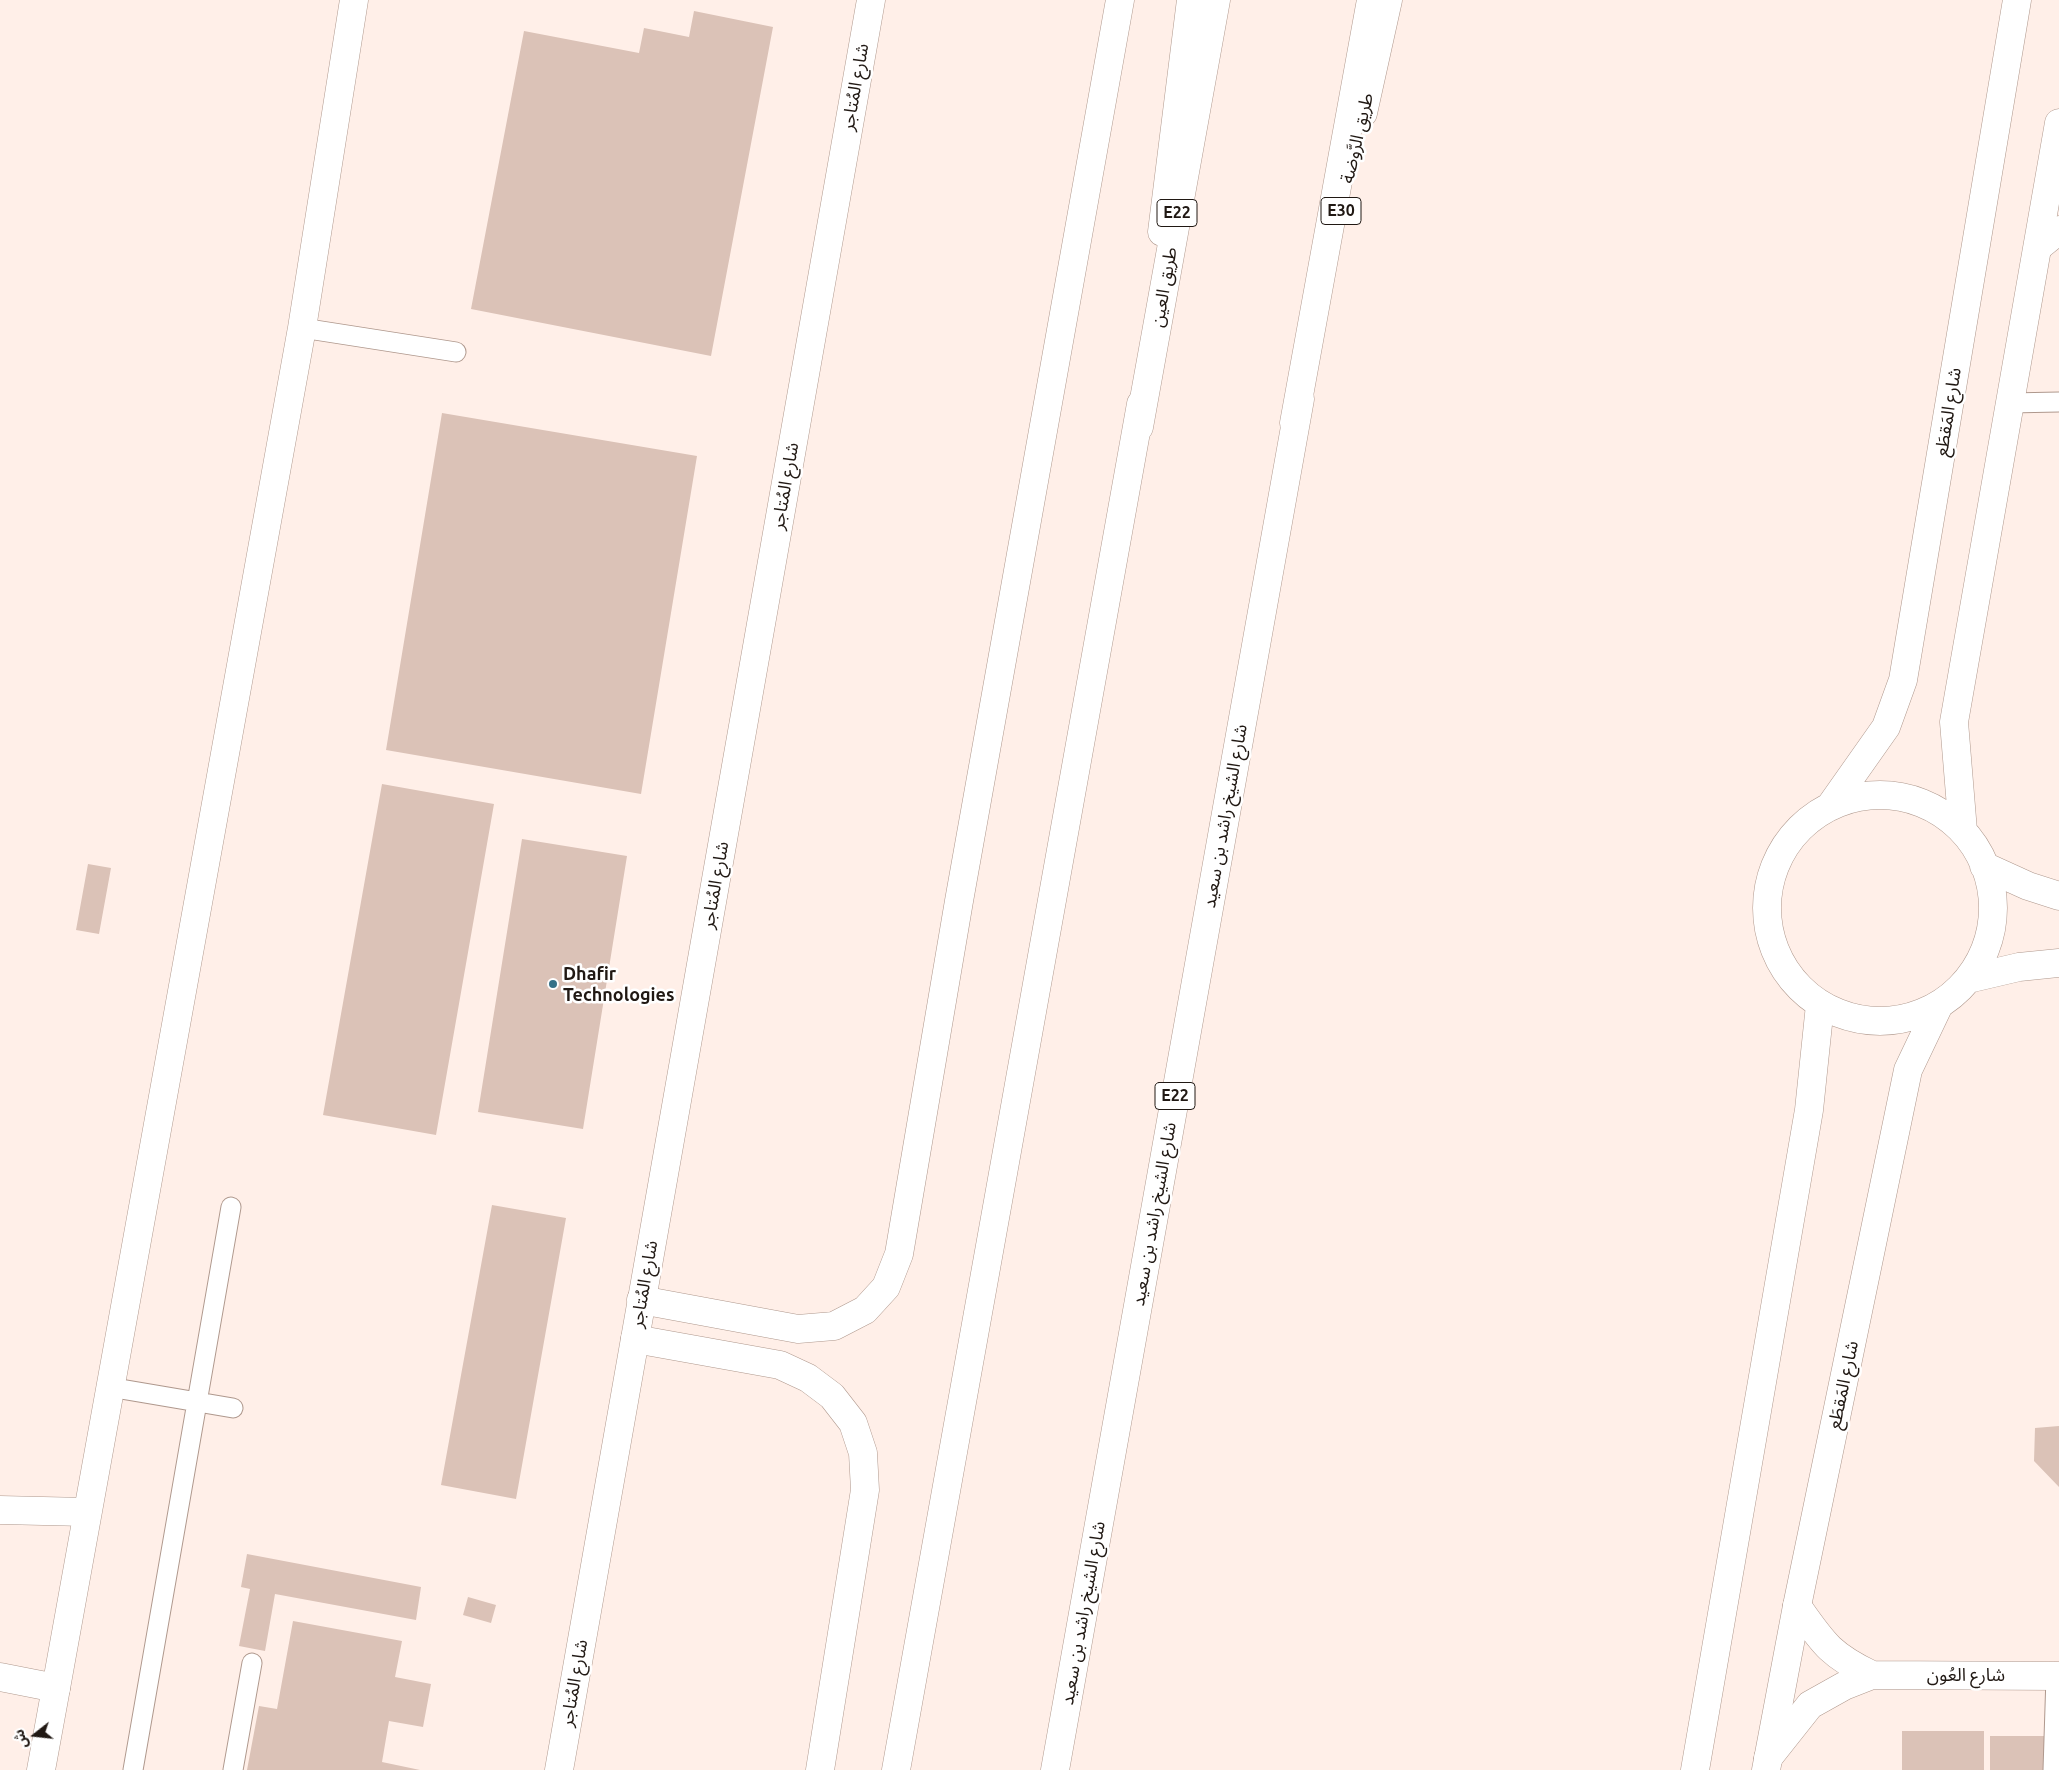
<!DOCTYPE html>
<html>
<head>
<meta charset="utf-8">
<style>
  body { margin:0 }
  #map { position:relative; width:2059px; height:1770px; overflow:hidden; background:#ffefe8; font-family:Ubuntu,"Noto Sans Arabic",sans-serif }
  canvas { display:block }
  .north { position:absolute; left:10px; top:1710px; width:50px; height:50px; -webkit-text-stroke:4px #fff; paint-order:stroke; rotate:254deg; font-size:14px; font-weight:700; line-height:20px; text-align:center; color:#201813 }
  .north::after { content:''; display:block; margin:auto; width:18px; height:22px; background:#201813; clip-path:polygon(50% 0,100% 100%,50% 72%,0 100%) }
</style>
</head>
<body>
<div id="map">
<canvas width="2059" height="1770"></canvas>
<div class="north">ش</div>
</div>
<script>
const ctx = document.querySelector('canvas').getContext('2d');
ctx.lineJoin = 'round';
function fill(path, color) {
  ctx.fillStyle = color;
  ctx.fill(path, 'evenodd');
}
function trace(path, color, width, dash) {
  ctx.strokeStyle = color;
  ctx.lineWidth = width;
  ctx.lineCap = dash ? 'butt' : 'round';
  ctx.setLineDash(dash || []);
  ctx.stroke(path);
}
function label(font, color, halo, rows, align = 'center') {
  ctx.font = font + ' Ubuntu,"Noto Sans Arabic",sans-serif';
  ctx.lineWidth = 5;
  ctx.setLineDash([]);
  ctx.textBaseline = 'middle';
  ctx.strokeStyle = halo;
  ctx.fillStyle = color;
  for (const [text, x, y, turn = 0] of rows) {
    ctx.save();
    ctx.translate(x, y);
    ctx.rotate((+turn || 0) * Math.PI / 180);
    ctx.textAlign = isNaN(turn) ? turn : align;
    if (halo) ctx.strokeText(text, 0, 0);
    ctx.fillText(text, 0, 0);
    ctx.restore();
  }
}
fill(new Path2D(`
  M694,11L773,27L711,356L471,309L524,31L639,53L644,28L689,37Z
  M442,413L697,456L641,794L386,750Z
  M382,784L494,804L436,1135L323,1115Z
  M522,839L627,856L583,1129L478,1112Z
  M88,864L111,868L99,934L76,930Z
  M492,1205L566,1218L516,1499L441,1485Z
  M2059,1426V1487L2034,1461L2035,1428Z
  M247,1554L421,1587L416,1620L275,1594L265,1651L239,1646L250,1589L241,1587Z
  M468,1597L496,1605L491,1623L463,1615Z
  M293,1621L402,1641L395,1677L431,1684L423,1727L389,1721L382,1762L420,1770H247L259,1706L277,1709Z
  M1902,1731H1984V1770H1902Z
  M1990,1736H2052V1770H1990Z`), '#dbc2b7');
const service = new Path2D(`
  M302,328L456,352
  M2010,403L2059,402
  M109,1387L233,1408
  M133,1770L231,1207
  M233,1770L252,1663
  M2053,1770L2056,1676`);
const minor = new Path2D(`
  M2038,247L2059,230
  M0,1510L86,1512
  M1797,1606C1823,1643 1830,1655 1872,1675
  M1768,1758L1810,1705L1844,1686L1872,1675L2059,1676
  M41,1770L56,1688
  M559,1770L871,0`);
const tertiary = new Path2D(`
  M1767 908a113 113 0 1 1 226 0a113 113 0 1 1-226 0Z
  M1831,805L1886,727L1903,680L2017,0
  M1963,831L1954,722L2059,123
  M1984,866L2028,886L2059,896
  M1968,979L2019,967L2059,963
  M0,1677L56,1688L302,328L354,0
  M1695,1770L1809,1110L1820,1005
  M1766,1770L1797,1606L1908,1070L1939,1005`);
const trunk = new Path2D(`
  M1363,113L1388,0
  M1162,232L1191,0
  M641,1300L798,1329L834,1326L865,1310L886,1287L899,1254L959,901L1120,0
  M635,1339L780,1365L808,1378L832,1396L853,1423L863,1453L865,1490L820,1770
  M896,1770L1141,404
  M1055,1770L1300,399`);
const motorway = new Path2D(`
  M1294,423L1371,0
  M1139,427L1216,0`);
trace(service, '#af988d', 21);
trace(minor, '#af988d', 29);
trace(tertiary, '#af988d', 29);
trace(trunk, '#af988d', 29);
trace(motorway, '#af988d', 29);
trace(service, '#fff', 19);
trace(minor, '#fff', 28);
trace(tertiary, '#fff', 28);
trace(trunk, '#fff', 28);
trace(motorway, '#fff', 28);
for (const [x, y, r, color] of [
  [553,984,5,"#357188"]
]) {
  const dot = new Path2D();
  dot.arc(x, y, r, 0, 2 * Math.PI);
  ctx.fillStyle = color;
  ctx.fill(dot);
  trace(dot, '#fff', 2);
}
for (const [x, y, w] of [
  [1341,211,40],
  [1177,213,40],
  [1175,1096,40]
]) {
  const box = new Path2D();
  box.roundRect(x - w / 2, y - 13.5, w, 27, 4);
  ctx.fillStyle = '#fff';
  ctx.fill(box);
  trace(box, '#201813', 1);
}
label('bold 16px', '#201813', null, [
  ["E30",1341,211],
  ["E22",1177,213],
  ["E22",1175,1096]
]);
label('18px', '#201813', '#fff', [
  ["شارع المُتاجر",855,87,-80],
  ["طريق الرَّوضة",1357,138,-77],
  ["طريق العين",1164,287,-80],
  ["شارع المَقطَع",1948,412,-81],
  ["شارع المُتاجر",785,486,-80],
  ["شارع الشيخ راشد بن سعيد",1225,816,-80],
  ["شارع المُتاجر",715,885,-80],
  ["شارع الشيخ راشد بن سعيد",1154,1214,-80],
  ["شارع المُتاجر",644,1284,-80],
  ["شارع المَقطَع",1843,1385,-78],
  ["شارع الشيخ راشد بن سعيد",1083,1613,-80],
  ["شارع العُون",1966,1675],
  ["شارع المُتاجر",574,1683,-80]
]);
label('bold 18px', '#201813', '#fff', [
  ["Dhafir",563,974],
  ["Technologies",563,995]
], 'left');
</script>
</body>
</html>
